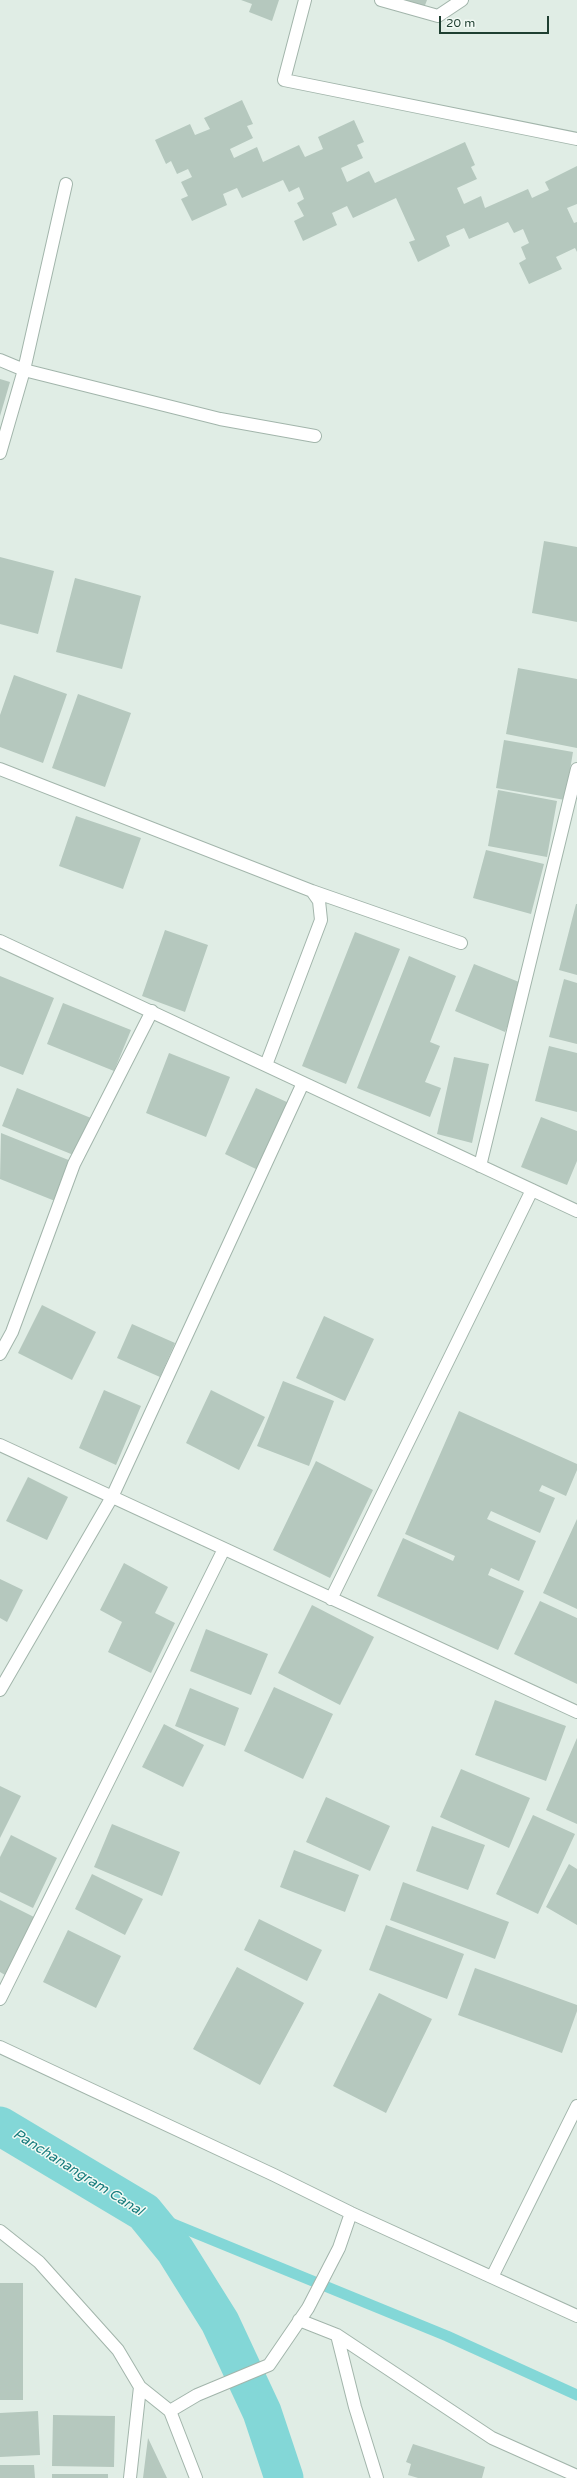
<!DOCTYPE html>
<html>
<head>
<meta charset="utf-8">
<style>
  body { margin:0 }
  #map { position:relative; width:577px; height:2478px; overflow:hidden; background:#e0ede5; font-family:"Varela Round",sans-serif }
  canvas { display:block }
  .scale { position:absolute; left:439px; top:16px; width:110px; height:18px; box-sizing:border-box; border:2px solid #1f3f31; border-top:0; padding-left:5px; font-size:12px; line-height:14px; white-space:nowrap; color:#1f3f31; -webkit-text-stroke:3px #f1f9f4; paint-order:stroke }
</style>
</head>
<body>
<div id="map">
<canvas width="577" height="2478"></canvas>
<div class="scale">20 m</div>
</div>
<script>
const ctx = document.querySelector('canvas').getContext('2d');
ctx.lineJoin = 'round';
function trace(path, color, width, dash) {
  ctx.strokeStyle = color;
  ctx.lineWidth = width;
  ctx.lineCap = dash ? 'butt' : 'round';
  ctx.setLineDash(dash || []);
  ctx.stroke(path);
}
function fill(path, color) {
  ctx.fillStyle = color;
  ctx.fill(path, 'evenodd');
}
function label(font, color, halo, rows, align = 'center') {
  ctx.font = font + ' "Varela Round",sans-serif';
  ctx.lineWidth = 3;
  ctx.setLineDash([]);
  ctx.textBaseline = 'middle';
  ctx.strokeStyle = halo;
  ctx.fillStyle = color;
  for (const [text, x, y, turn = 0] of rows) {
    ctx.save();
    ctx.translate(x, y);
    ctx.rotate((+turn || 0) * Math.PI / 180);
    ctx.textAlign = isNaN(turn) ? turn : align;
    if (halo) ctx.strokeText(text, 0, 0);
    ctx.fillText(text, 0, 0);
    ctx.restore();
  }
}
trace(new Path2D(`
  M144,2212L447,2336L577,2395`), '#83d7d7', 11);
trace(new Path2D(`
  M0,2126L144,2212L175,2250L220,2322L262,2412L284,2478`), '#83d7d7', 39);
fill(new Path2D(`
  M241,0H279L272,21L249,12L252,4Z
  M403,0H427L424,8Z
  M242,100L253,124L247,126L253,138L230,149L234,158L257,147L263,162L299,145L305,157L323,149L318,137L354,120L364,142L357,145L363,158L341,168L347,182L369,171L375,183L465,142L475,165L471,167L477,179L457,188L464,204L481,196L485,208L528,189L532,198L549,190L545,182L577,166V204L567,208L574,223L577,222V252L575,248L556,257L562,269L529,284L519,263L526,259L521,247L529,243L523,229L514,233L508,222L469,239L464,228L446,236L450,246L418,262L409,242L415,240L396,198L353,218L347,206L332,213L337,225L303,241L294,221L304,216L297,203L304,199L299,187L289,192L283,180L242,198L237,188L223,194L227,205L192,221L181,199L188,196L181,182L192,177L188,169L177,174L171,161L166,164L155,140L190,124L195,135L210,129L204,118Z
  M0,379L10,382L0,416Z
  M544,541L577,547V622L532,613Z
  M0,557L54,571L38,634L0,624Z
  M75,578L141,596L122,669L56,652Z
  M518,668L577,679V748L506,734Z
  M14,675L67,694L43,763L0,747V715Z
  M78,694L131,713L105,787L52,768Z
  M504,740L573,752L565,800L496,788Z
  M498,790L557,801L547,857L488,846Z
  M76,816L141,838L123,889L59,866Z
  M486,850L544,864L531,914L473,898Z
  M576,904H577V975L559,970Z
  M165,930L208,945L185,1012L142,996Z
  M355,932L400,949L346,1084L302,1066Z
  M409,956L456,976L430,1042L440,1046L425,1082L441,1088L430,1117L357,1088Z
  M474,964L524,984L505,1032L455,1011Z
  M0,976L54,998L23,1075L0,1066Z
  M564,979L577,983V1044L549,1037Z
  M63,1003L131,1030L114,1071L47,1044Z
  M549,1046L577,1053V1112L535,1101Z
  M169,1053L230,1077L206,1137L146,1113Z
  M454,1057L489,1064L472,1143L437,1134Z
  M17,1088L91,1118L76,1156L2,1126Z
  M256,1088L289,1103L258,1170L225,1154Z
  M541,1117L577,1131V1161L567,1185L521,1167Z
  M1,1133L71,1161L55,1201L0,1179Z
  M42,1305L96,1332L72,1380L18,1353Z
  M324,1316L374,1339L345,1401L296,1378Z
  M132,1324L175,1343L160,1377L117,1358Z
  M283,1381L334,1401L309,1466L257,1446Z
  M104,1390L141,1406L116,1465L79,1448Z
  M211,1390L265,1417L239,1470L186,1443Z
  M459,1411L577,1464V1470L566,1496L542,1485L539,1491L555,1498L540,1533L491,1511L487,1519L536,1541L519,1581L491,1568L488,1575L524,1591L498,1650L377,1596L403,1538L453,1561L455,1556L405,1534Z
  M316,1461L373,1490L330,1578L273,1550Z
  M28,1477L68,1497L47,1540L6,1521Z
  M577,1519V1609L543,1593Z
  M124,1563L168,1587L155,1613L175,1623L151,1673L108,1652L122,1622L100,1610Z
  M0,1579L23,1590L7,1622L0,1618Z
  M540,1601L577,1618V1684L514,1654Z
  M312,1605L374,1637L340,1705L278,1673Z
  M206,1629L268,1654L251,1695L190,1671Z
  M274,1687L333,1714L303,1779L244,1751Z
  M190,1688L239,1708L225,1746L175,1726Z
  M495,1700L566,1726L546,1781L475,1755Z
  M164,1724L204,1745L183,1787L142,1767Z
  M577,1738V1824L546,1810Z
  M461,1769L530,1798L509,1848L440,1817Z
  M0,1786L21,1796L0,1838Z
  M326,1797L390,1826L370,1871L306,1842Z
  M533,1815L575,1834L538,1914L496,1894Z
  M112,1824L180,1852L162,1896L94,1867Z
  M432,1826L485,1845L468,1890L416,1871Z
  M11,1835L57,1858L33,1908L0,1892V1857Z
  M294,1850L359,1875L345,1912L280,1887Z
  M569,1864L577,1869V1925L546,1907Z
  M92,1874L143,1899L125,1935L75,1909Z
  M403,1882L509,1922L495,1959L390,1920Z
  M0,1900L34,1917L5,1975L0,1972Z
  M259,1919L322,1950L307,1981L244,1950Z
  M386,1925L464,1954L447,1999L369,1970Z
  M68,1930L121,1956L96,2008L43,1982Z
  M237,1967L304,2003L260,2085L193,2049Z
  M475,1968L577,2005V2011L562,2053L458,2015Z
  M379,1993L432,2019L386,2113L333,2086Z
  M0,2283H23V2400H0Z
  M38,2411L40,2455L0,2457V2413Z
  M53,2415L115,2416L114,2467L52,2466Z
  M148,2438L167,2478H143Z
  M413,2444L485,2467L482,2478H418L408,2475L411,2464L406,2462Z
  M0,2465H34L35,2478H0Z
  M52,2474H108V2478H52Z`), '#b5c8be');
const minor = new Path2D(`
  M305,0L284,80L577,139
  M381,0L438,16L462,0
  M66,184L24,370L220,419L315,436
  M0,360L24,370L0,453
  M0,769L312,891L319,901L321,920L266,1065
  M312,891L461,943
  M0,941L577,1211
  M480,1166L577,769
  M0,1354L12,1332L74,1164L152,1011
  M0,1445L577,1712
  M331,1599L532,1190
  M0,1690L112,1497L303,1083
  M0,1999L224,1549
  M0,2047L274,2175L351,2213L577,2316
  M0,2231L39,2262L118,2350L140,2387L170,2411L196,2478
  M492,2277L577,2106
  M299,2320L337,2335L492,2438L577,2476
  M337,2335L355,2407L377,2478
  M170,2411L197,2395L269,2365L308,2308L339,2248L351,2213
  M130,2478L140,2387`);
trace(minor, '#a2b5ab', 14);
trace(minor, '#fff', 12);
label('italic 14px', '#137a7b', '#f1f9f4', [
  ["Panchanangram Canal",78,2173,32]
]);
</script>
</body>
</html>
